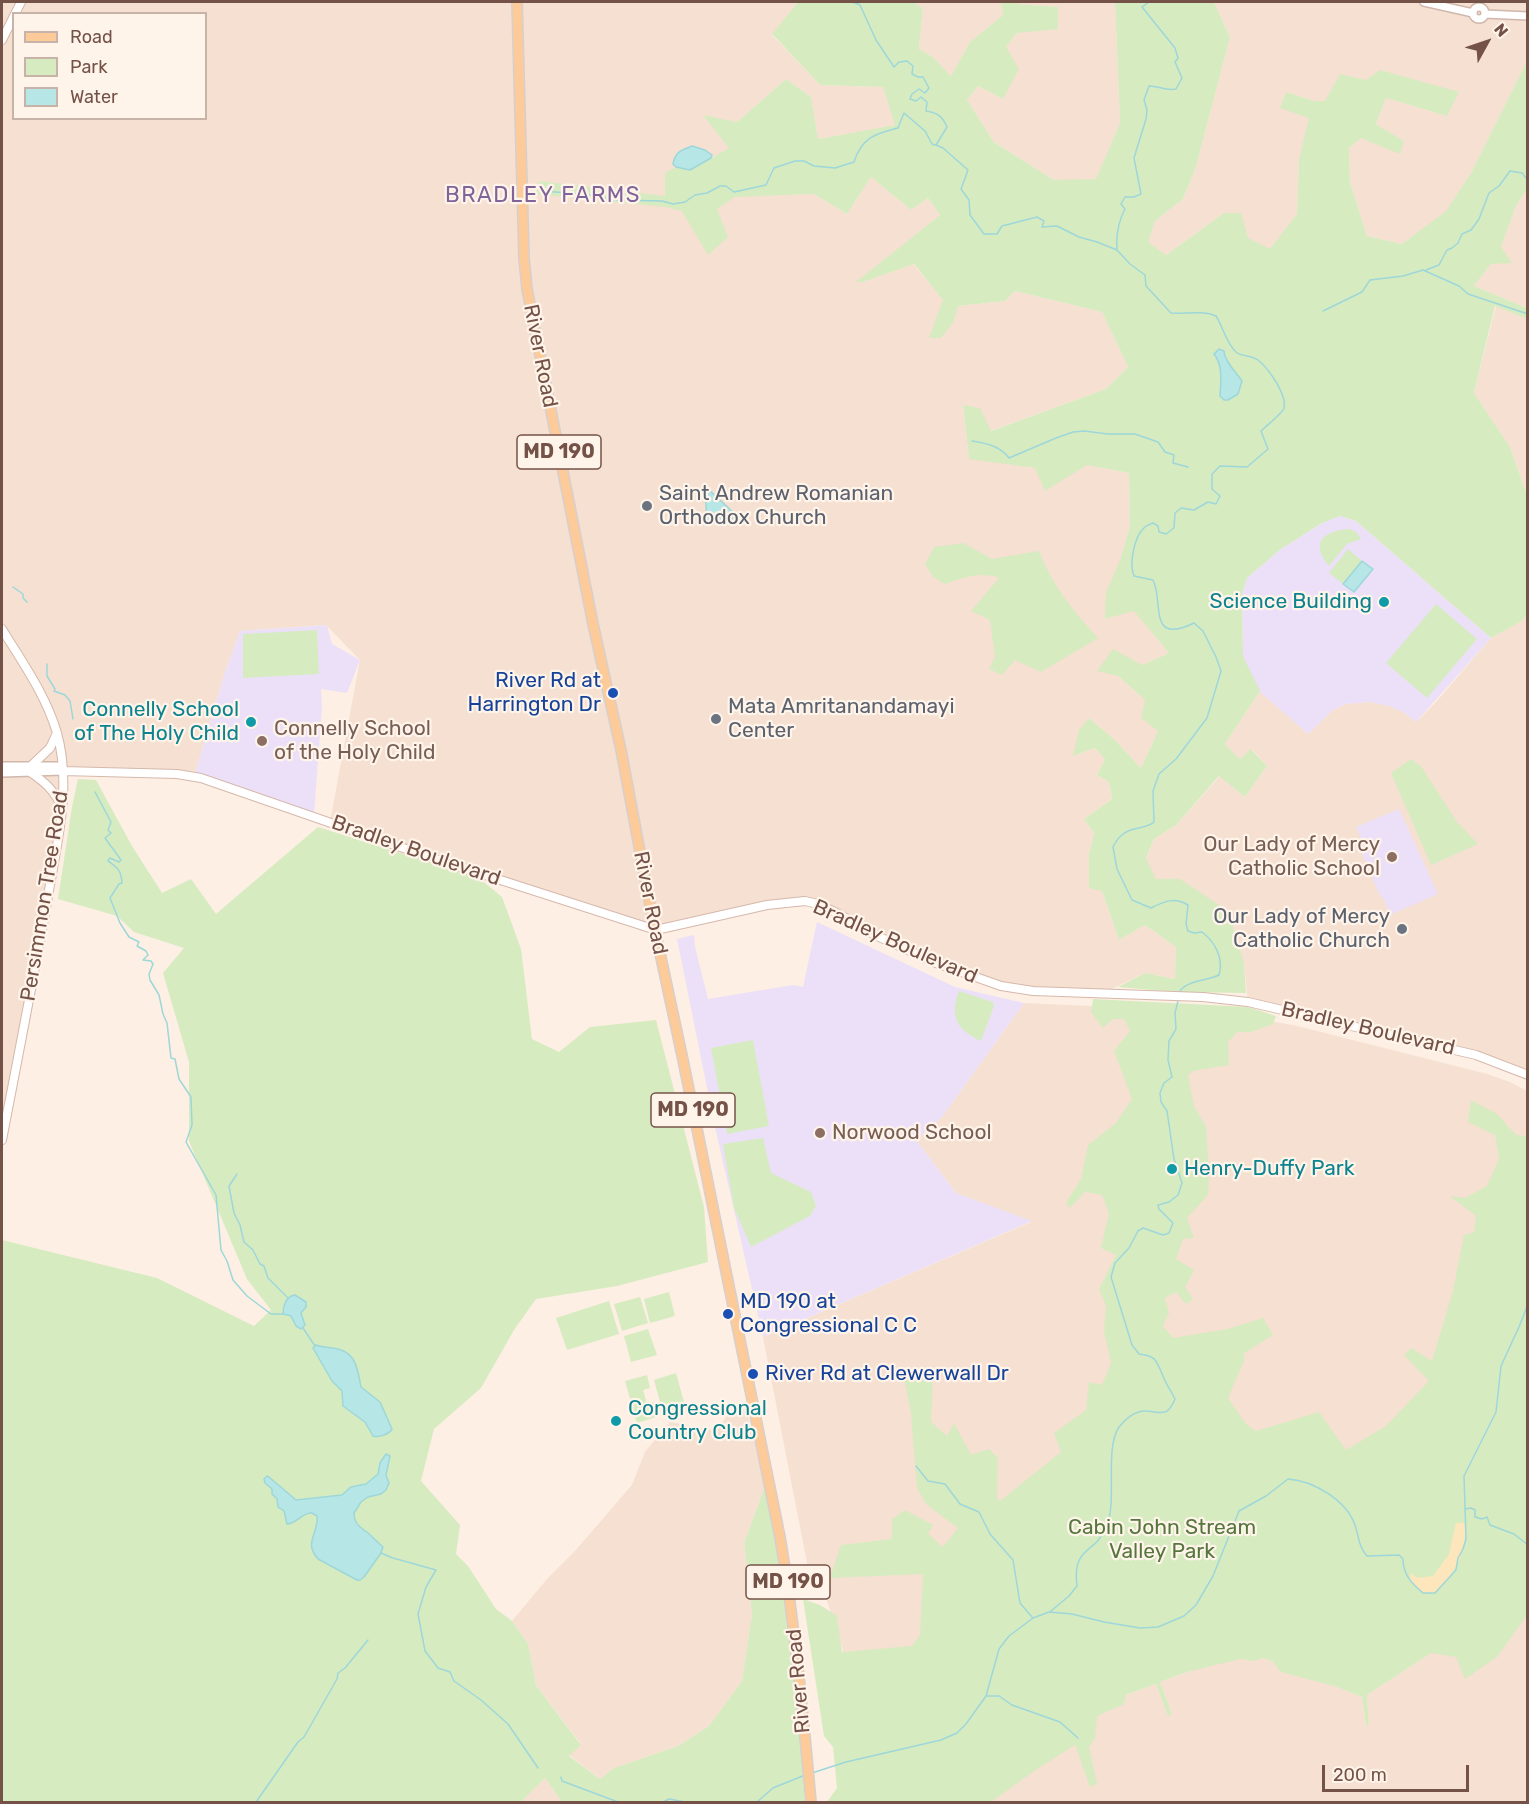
<!DOCTYPE html>
<html>
<head>
<meta charset="utf-8">
<style>
  body { margin:0 }
  #map { position:relative; width:1529px; height:1804px; overflow:hidden; background:#fdefe3; font-family:Rubik,sans-serif }
  canvas { display:block }
  .frame { position:absolute; inset:0; border:3px solid #755248; pointer-events:none }
  .legend { position:absolute; left:12px; top:12px; width:195px; height:108px; box-sizing:border-box; background:#fff4ea; border:2px solid #c8b3a9; margin:0; padding:8px 10px; list-style:none; font-size:18px; color:#755248 }
  .legend li { display:flex; align-items:center; gap:12px; height:30px }
  .legend b { width:30px; border:2px solid #c8b3a9 }
  .north { position:absolute; left:1457px; top:12px; width:60px; height:60px; -webkit-text-stroke:4px #fff4ea; paint-order:stroke; rotate:50deg; font-size:16px; font-weight:700; line-height:24px; text-align:center; color:#755248 }
  .north::after { content:''; display:block; margin:auto; width:21px; height:27px; background:#755248; clip-path:polygon(50% 0,100% 100%,50% 72%,0 100%) }
  .scale { position:absolute; left:1322px; top:1765px; width:147px; height:27px; box-sizing:border-box; border:3px solid #755248; border-top:0; padding-left:8px; font-size:18px; line-height:21px; white-space:nowrap; color:#755248; -webkit-text-stroke:4px #fff4ea; paint-order:stroke }
</style>
</head>
<body>
<div id="map">
<canvas width="1529" height="1804"></canvas>
<div class="frame"></div>
<ul class="legend">
<li><b style="height:8px;background:#fdcb99"></b>Road</li>
<li><b style="height:16px;background:#d7ebc1"></b>Park</li>
<li><b style="height:16px;background:#b7e6e7"></b>Water</li>
</ul>
<div class="north">N</div>
<div class="scale">200 m</div>
</div>
<script>
const ctx = document.querySelector('canvas').getContext('2d');
ctx.lineJoin = 'round';
function fill(path, color) {
  ctx.fillStyle = color;
  ctx.fill(path, 'evenodd');
}
function trace(path, color, width, dash) {
  ctx.strokeStyle = color;
  ctx.lineWidth = width;
  ctx.lineCap = dash ? 'butt' : 'round';
  ctx.setLineDash(dash || []);
  ctx.stroke(path);
}
function label(font, color, halo, rows, align = 'center') {
  ctx.font = font + ' Rubik,sans-serif';
  ctx.lineWidth = 4.5;
  ctx.setLineDash([]);
  ctx.textBaseline = 'middle';
  ctx.strokeStyle = halo;
  ctx.fillStyle = color;
  for (const [text, x, y, turn = 0] of rows) {
    ctx.save();
    ctx.translate(x, y);
    ctx.rotate((+turn || 0) * Math.PI / 180);
    ctx.textAlign = isNaN(turn) ? turn : align;
    if (halo) ctx.strokeText(text, 0, 0);
    ctx.fillText(text, 0, 0);
    ctx.restore();
  }
}
fill(new Path2D(`
  M2,2H798L772,35L820,85L883,87L896,125L818,139L811,97L786,79L737,122L704,116L730,148L711,158L717,209L735,196L814,194L847,214L871,177L911,210L928,198L940,215L857,282H863L913,264L944,300L930,338L954,321L958,306L1005,301L1015,291L1102,312L1128,367L1106,389L990,431L963,406L969,458L1035,468L1087,465L1129,473L1130,526L1105,619L1134,610L1169,653L1118,676L1145,700L1158,731L1141,768L1115,740L1089,718L1073,756L1095,748L1105,759L1097,775L1109,782L1112,799L1084,819L1094,833L1089,854L1119,940L1145,925L1176,947L1175,979L1145,973L1103,993L1033,991L977,979L818,904L778,903L666,929L330,822L360,660L326,625L240,631L224,675L194,777L63,771L64,802L2,1140ZM14,14H206V118H14Z
  M913,2H1001L1003,15L970,42L951,76L933,57L919,49L923,8Z
  M1017,2H1115L1120,123L1096,180H1054L994,142L967,100L978,86L1003,99L1006,47L1017,33L1057,7L1017,4Z
  M1214,2H1527V61L1471,173L1446,212L1402,244L1367,236L1350,182L1349,148L1360,138L1404,141L1376,124L1386,98L1447,116L1366,80L1325,101H1314L1286,92L1310,118L1299,159L1297,214L1270,250L1248,239L1224,213L1166,255L1147,242L1155,221L1183,199L1196,167L1230,37Z
  M1527,189V308L1474,286L1491,264L1501,247L1516,206Z
  M1496,306L1527,319V495L1510,447L1474,393Z
  M1527,615V1075L1492,1059L1248,1002L1244,963L1180,879H1156L1146,859L1154,839L1176,825L1220,776L1245,797L1267,766L1252,749L1240,759L1225,744L1260,691L1308,734L1333,710L1346,704L1369,702L1387,705L1403,712L1416,722L1436,702L1491,638L1522,621Z
  M1024,1003L1223,1012L1297,1026L1487,1074L1510,1082L1527,1091V1140L1474,1357L1363,1476L1307,1419L1253,1434L918,1670L835,1701L843,1650L820,1579L810,1578L763,1337L1031,1222L956,1193L916,1140L942,1117Z
  M746,1408L765,1486L744,1543L752,1614L742,1681L709,1726L678,1746L614,1768L600,1779L569,1755L581,1744L536,1685L528,1644L512,1621L547,1579L575,1551L632,1485L645,1452L670,1422L717,1431L727,1415Z
  M1527,1597V1802H982L1074,1715L1156,1684L1168,1715L1172,1714L1160,1682L1245,1651L1362,1697L1366,1725H1369L1367,1695L1452,1639Z
  M545,1778L562,1802H521Z`), '#f5e0d1');
fill(new Path2D(`
  M1340,516L1356,521L1491,638L1416,722L1403,712L1389,706L1369,702L1346,704L1333,710L1308,734L1259,691L1243,656L1242,594L1247,578L1281,549L1322,523Z
  M327,625L332,644L360,660L347,693L321,689L322,707L314,815L195,774L224,675L240,631Z
  M1399,809L1438,894L1390,915L1383,897L1381,898L1359,847L1364,845L1356,827Z
  M817,922L955,987L1024,1003L942,1117L916,1140L956,1193L1032,1221L763,1337L715,1127L677,939L694,935L695,947L708,999L793,985L803,987Z`), '#ece0f9');
fill(new Path2D(`
  M798,2H913L923,8L919,49L933,57L951,76L970,42L1003,15L1001,2H1017L1018,4L1058,7V29L1017,33L1006,47L1019,69L1003,99L978,86L967,100L994,142L1054,180L1096,179L1120,123L1115,2H1214L1230,37L1196,167L1183,199L1155,221L1148,242L1166,255L1224,213H1241L1248,238L1270,249L1297,214L1299,159L1309,118L1280,108L1286,92L1314,101H1325L1340,74L1366,80L1380,70L1459,92L1447,116L1386,98L1376,124L1404,141L1400,154L1361,138L1349,148L1350,182L1367,236L1402,244L1446,211L1471,173L1527,61V189L1516,206L1501,247L1512,263L1491,264L1474,286L1527,308V319L1495,306L1474,393L1510,447L1527,495V615L1522,621L1491,638L1356,521L1340,516L1322,523L1281,549L1247,578L1242,594L1243,656L1260,691L1225,744L1240,759L1251,749L1267,766L1245,797L1219,776L1176,825L1154,839L1146,858L1156,879H1180L1228,911L1244,963L1246,993L1176,992L1118,987L1145,973L1175,979L1176,947L1145,925L1119,940L1102,891L1089,888V854L1094,833L1084,819L1112,799L1109,782L1097,775L1105,759L1095,748L1073,756L1079,730L1089,718L1115,740L1141,768L1158,731L1141,718L1145,700L1118,676L1097,671L1113,649L1142,665L1169,653L1134,611L1105,619L1106,593L1121,558L1130,526L1129,473L1087,465L1045,491L1035,468L969,459L963,405L980,408L991,431L1106,389L1128,367L1102,312L1015,291L1005,301L958,306L954,321L941,338H929L943,300L914,264L863,282H856L940,215L928,198L911,210L871,177L847,214L814,194L735,197L717,209L728,237L708,255L682,211L665,207L536,194L539,181L665,196V173L676,167L690,170L729,148L703,115L737,122L786,79L811,97L818,139L895,125L883,87L820,85L772,34Z
  M1350,529L1356,532L1361,539L1347,544L1329,566C1309,543 1324,530 1350,529Z
  M963,543L992,559L1039,551C1052,585 1073,611 1098,638L1041,672L1015,660L1002,675L989,669L995,657L990,620L971,611L999,578C980,571 963,578 945,584L933,577L925,564L934,547Z
  M1348,549L1362,561L1343,584L1329,573Z
  M1436,604L1477,639L1427,698L1386,663Z
  M317,630L319,674L243,678V634Z
  M1411,759L1421,766L1457,822L1478,844L1431,865L1391,773Z
  M78,779L96,780L132,846L162,893L191,879L216,914L318,827L479,878L502,897L521,949L532,1039L559,1052L590,1027L656,1020L704,1207L708,1262L617,1286L536,1299L514,1330L481,1388L434,1429L421,1481L460,1525L456,1554L468,1566L496,1609L512,1621L528,1644L536,1685L581,1745L569,1756L600,1779L614,1768L678,1746L709,1726L742,1681L752,1614L744,1543L765,1486L780,1537L806,1752L802,1764L805,1802H562L545,1778L521,1802H2V1240L157,1278L254,1326L271,1310L247,1279L189,1141V1062L163,973L184,948L134,932L117,916L58,899L72,807Z
  M959,991L993,1002L994,1006L981,1041C957,1030 949,1017 959,991Z
  M1093,999L1248,1007L1276,1016L1273,1024L1251,1032H1237L1228,1042L1229,1065L1193,1071L1188,1075L1194,1106L1206,1126L1209,1175L1208,1195L1187,1218L1194,1238L1183,1239L1176,1259L1194,1270L1185,1287L1193,1299L1186,1304L1176,1292L1165,1298L1169,1313L1163,1326L1173,1338L1228,1329L1263,1318L1273,1335L1243,1354L1245,1358L1228,1398L1246,1424L1256,1431L1319,1412L1346,1450L1386,1426L1429,1381L1404,1355L1411,1348L1432,1361L1453,1291L1464,1235L1474,1232L1476,1216L1450,1196L1465,1198L1487,1186L1499,1159L1495,1135L1468,1122L1471,1100L1497,1114L1516,1135L1527,1136V1615L1497,1657L1465,1679L1456,1657L1431,1653L1367,1695L1369,1725H1366L1362,1697L1334,1686L1281,1672L1273,1662L1263,1658L1254,1661L1240,1659L1187,1672L1160,1682L1172,1714L1168,1716L1156,1684L1126,1695L1124,1704L1097,1716L1095,1739L1089,1747L1097,1784L1090,1787L1075,1745L1037,1769L991,1802H827L837,1788L833,1747L824,1736L803,1599L820,1605L837,1616L842,1652L912,1646L920,1635L923,1574L830,1578L841,1545L892,1539V1519L905,1510L933,1525L928,1534L943,1547L958,1528L926,1504L917,1488L911,1413L903,1373L916,1368L933,1372L931,1422L947,1436L954,1423L971,1455L989,1449L998,1458L997,1497L1000,1501L1061,1452L1054,1433L1086,1410L1089,1382L1102,1385L1111,1363L1104,1331L1106,1306L1099,1289L1116,1255L1101,1248L1109,1213L1102,1195L1085,1192L1070,1208L1066,1203L1081,1179L1088,1145L1116,1123L1132,1099L1114,1051L1130,1031L1124,1019H1113L1103,1028L1091,1012Z
  M753,1040L769,1126L727,1134L711,1048Z
  M763,1138L771,1173L811,1192L816,1206L810,1216L751,1247L734,1208L723,1144Z
  M669,1292L675,1316L650,1323L644,1299Z
  M640,1297L648,1323L622,1331L614,1304Z
  M609,1301L619,1334L567,1350L556,1318Z
  M648,1329L657,1355L631,1362L624,1336Z
  M676,1373L685,1406L663,1413L654,1380Z
  M647,1375L650,1388L643,1390L647,1404L654,1402L659,1416L637,1423L625,1381Z`), '#d7ebc1');
fill(new Path2D(`
  M1456,1523H1465C1467,1551 1455,1574 1435,1593H1423L1411,1583L1410,1573L1418,1578L1433,1576L1449,1554Z`), '#fde6bc');
const water = new Path2D(`
  M692,146L705,150L712,155L711,158L690,170L676,167L673,164C675,152 681,150 692,146Z
  M1219,349L1224,351C1225,362 1236,372 1242,381L1238,394L1228,400H1224L1220,396C1221,382 1223,365 1214,354Z
  M708,489L735,514L730,522L722,524L707,521L705,491Z
  M1362,561L1373,569L1354,592L1343,584Z
  M295,1295L306,1302V1307L301,1313L305,1325L301,1329L296,1326L291,1316L283,1314C283,1306 286,1296 295,1295Z
  M316,1345C324,1348 333,1347 341,1350C357,1355 358,1373 361,1387L380,1402L392,1429C389,1434 379,1438 373,1436L365,1422L343,1406L342,1391L332,1381L313,1348Z
  M386,1454L390,1456L386,1475L389,1483L386,1490L381,1494L368,1497L361,1502L354,1513C354,1524 360,1527 368,1533C373,1537 378,1543 383,1547L381,1553L364,1577L360,1580H357L318,1559C303,1542 319,1534 317,1516L312,1513C302,1512 297,1524 287,1524L284,1511L278,1507L277,1499L272,1494V1489L265,1483L264,1479L267,1476L269,1477L296,1500L342,1495L351,1487L366,1484L378,1474L380,1463Z`);
fill(water, '#b7e6e7');
trace(water, '#9dd7d9', 1.5);
trace(new Path2D(`
  M853,2L860,5L876,40L894,67L899,62L907,61L913,66L912,74L918,77H923L929,88L925,93L919,89L912,94L910,99L916,101L921,97L927,102L926,111C938,113 942,116 947,127L936,145L943,148L968,170L961,189L969,200L970,215L984,234H997L1002,226L1037,217L1044,221L1042,227L1057,226L1079,237L1097,242L1117,250L1130,264L1145,275L1146,286L1171,313C1187,314 1202,310 1216,316C1223,327 1226,343 1236,352C1242,357 1251,355 1258,360C1268,368 1287,394 1284,408C1284,412 1266,426 1261,431L1268,449L1247,467L1220,466L1212,474V489L1220,496L1216,504L1208,502L1194,510L1181,508L1175,513L1174,528L1166,534L1159,532L1158,526L1153,523C1151,524 1145,526 1144,528C1134,537 1129,564 1134,576L1153,580C1164,601 1147,646 1194,623L1203,631L1216,657L1221,671L1207,718L1176,759L1159,774L1153,791L1154,822C1145,830 1131,826 1122,835C1118,838 1115,843 1113,847L1117,869L1132,900L1151,908C1165,901 1174,897 1188,905L1186,924L1188,931L1194,933L1202,932C1215,942 1224,958 1219,975C1207,981 1188,980 1180,991
  M541,191L584,194L616,200L662,201L673,204L685,202L695,195L707,193L720,186H726L734,192L766,185L774,168L795,161H804L814,166L835,168L854,162C862,137 875,134 898,128L904,113L925,131L932,144L935,145
  M1117,249C1116,234 1118,222 1125,209L1121,204L1125,197H1134L1141,194L1134,158L1146,119L1147,110L1144,100L1149,86C1160,86 1164,91 1176,89L1182,78L1175,62L1178,58L1175,48L1142,7L1149,2
  M1426,270L1439,265L1447,250L1452,248L1458,243L1462,234L1471,230L1479,219L1489,193L1499,186L1510,171L1522,173L1526,178
  M1323,311L1362,292L1370,280L1403,276L1423,270L1459,286L1468,294L1528,314
  M972,441C986,443 1000,446 1009,458L1056,438L1073,432L1084,431L1108,434H1135L1158,442L1165,452L1174,455L1173,463L1188,467
  M13,587L23,594V598L27,602
  M47,664V676L55,689L54,691L65,695L70,701L73,719
  M95,792L111,822L108,830L111,833L105,838L121,860L119,862L110,858L108,861C118,868 121,870 122,883L119,884L110,898L120,923L129,937L139,942L137,946L146,951L148,955L143,960L151,961L153,964L149,974L150,980L159,995L163,1014L167,1023L171,1058L175,1059L179,1079L191,1097L192,1125L186,1142L216,1195L221,1250L227,1261L233,1280L247,1296L271,1314H283
  M237,1174L229,1186L234,1213L240,1225L244,1242L253,1250L260,1264L264,1266L268,1278L288,1298
  M1528,1231V1244
  M303,1328L315,1346
  M916,1466L928,1481L945,1484L960,1504L979,1512L990,1534L1013,1560L1020,1603L1032,1617
  M1465,1509L1471,1508L1475,1510V1517L1482,1519L1487,1517L1490,1525L1514,1534L1528,1545
  M381,1553L393,1558L436,1570L426,1587L418,1614L425,1651L438,1668L450,1672L454,1681L481,1700L508,1724L538,1768
  M1051,1611L1069,1596L1077,1586C1072,1546 1094,1555 1106,1528C1118,1502 1104,1449 1119,1427C1125,1419 1136,1410 1146,1411C1162,1412 1167,1418 1175,1399C1171,1391 1166,1384 1163,1376C1156,1361 1157,1356 1139,1354L1132,1345L1111,1277L1115,1263L1129,1248L1138,1231L1143,1228L1163,1235L1169,1233L1173,1223L1159,1209L1158,1205L1169,1202L1178,1195L1182,1183L1174,1159L1167,1111L1161,1102L1160,1093L1164,1083L1172,1077L1168,1060L1169,1041L1176,1029L1175,1013L1178,1001
  M986,1696H999L1012,1705L1060,1722L1078,1738
  M812,1773L846,1762L941,1740L957,1733L966,1724L986,1696L999,1649L1009,1636L1033,1618L1049,1612L1072,1614L1104,1622L1140,1628L1158,1627L1184,1616L1196,1605L1213,1576L1239,1511L1266,1496L1288,1479C1314,1481 1346,1500 1355,1525C1359,1536 1358,1546 1367,1556L1399,1555L1403,1559C1403,1574 1411,1583 1423,1593H1435L1456,1570L1458,1558L1463,1549L1466,1539L1464,1476L1496,1412L1501,1366L1519,1327L1528,1304
  M561,1777L562,1781L618,1802
  M256,1802L298,1742L304,1737L337,1679L338,1673L345,1668L368,1640
  M663,1802L669,1799L685,1802
  M757,1802L773,1788L805,1775`), '#9dd7d9', 1.5);
const tertiary = new Path2D(`
  M1424,2L1473,13
  M1473 13a6 6 0 1 1 12 0a6 6 0 1 1-12 0Z
  M1485,14L1528,16
  M2,766H57L63,771
  M2,773L63,771`);
const secondary = new Path2D(`
  M15,14L21,2
  M2,40L14,16
  M2,629C22,662 46,695 57,733C73,790 55,851 46,908C32,986 17,1063 2,1140
  M31,766L50,748L57,733
  M63,771L177,774L201,778L435,859L656,930L767,905L805,901L818,904L839,914L875,935L936,963L1001,986L1033,991L1203,997L1248,1002L1476,1055L1528,1075
  M30,772C45,782 55,791 62,808`);
const primary = new Path2D(`
  M517,2L524,258L527,289L593,624L621,750L652,916L683,1060L780,1537C795,1625 803,1713 811,1802`);
trace(tertiary, '#d0b7ac', 10);
trace(secondary, '#d6b8ab', 10);
trace(primary, '#d8cfcc', 12);
trace(tertiary, '#fff', 7);
trace(secondary, '#fff', 8);
trace(primary, '#fdcb99', 9);
for (const [x, y, r, color] of [
  [647,506,6,"#6b7280"],
  [1384,602,6,"#0f9aa8"],
  [613,693,6,"#1a4fb4"],
  [716,719,6,"#6b7280"],
  [251,722,6,"#0f9aa8"],
  [262,741,6,"#8d6e63"],
  [1392,857,6,"#8d6e63"],
  [1402,929,6,"#6b7280"],
  [820,1133,6,"#8d6e63"],
  [1172,1169,6,"#0f9aa8"],
  [728,1314,6,"#1a4fb4"],
  [753,1374,6,"#1a4fb4"],
  [616,1421,6,"#0f9aa8"]
]) {
  const dot = new Path2D();
  dot.arc(x, y, r, 0, 2 * Math.PI);
  ctx.fillStyle = color;
  ctx.fill(dot);
  trace(dot, '#fff4ea', 2);
}
for (const [x, y, w] of [
  [559,452,84],
  [693,1110,84],
  [788,1582,84]
]) {
  const box = new Path2D();
  box.roundRect(x - w / 2, y - 17, w, 34, 4.5);
  ctx.fillStyle = '#fff4ea';
  ctx.fill(box);
  trace(box, '#755248', 1.5);
}
label('bold 20px', '#755248', null, [
  ["MD 190",559,452],
  ["MD 190",693,1110],
  ["MD 190",788,1582]
]);
label('21px', '#755248', '#fff4ea', [
  ["River Road",540,356,79],
  ["Bradley Boulevard",416,851,19],
  ["Persimmon Tree Road",45,896,-81],
  ["River Road",650,903,79],
  ["Bradley Boulevard",895,942,24],
  ["Bradley Boulevard",1368,1029,13],
  ["River Road",799,1681,-95]
]);
label('21px', '#5b616d', '#fff4ea', [
  ["Saint Andrew Romanian",659,494],
  ["Orthodox Church",659,518],
  ["Mata Amritanandamayi",728,707],
  ["Center",728,731],
  ["Our Lady of Mercy",1390,917,"right"],
  ["Catholic Church",1390,941,"right"]
], 'left');
label('21px', '#0d838f', '#fff4ea', [
  ["Science Building",1372,602],
  ["Connelly School",239,710],
  ["of The Holy Child",239,734],
  ["Henry-Duffy Park",1184,1169,"left"],
  ["Congressional",628,1409,"left"],
  ["Country Club",628,1433,"left"]
], 'right');
label('21px', '#164399', '#fff4ea', [
  ["River Rd at",601,681,"right"],
  ["Harrington Dr",601,705,"right"],
  ["MD 190 at",740,1302],
  ["Congressional C C",740,1326],
  ["River Rd at Clewerwall Dr",765,1374]
], 'left');
label('21px', '#785e54', '#fff4ea', [
  ["Connelly School",274,729],
  ["of the Holy Child",274,753],
  ["Our Lady of Mercy",1380,845,"right"],
  ["Catholic School",1380,869,"right"],
  ["Norwood School",832,1133]
], 'left');
label('21px', '#55763d', '#fff4ea', [
  ["Cabin John Stream",1162,1528],
  ["Valley Park",1162,1552]
]);
ctx.letterSpacing = '1.5px';
label('22px', '#806399', '#fff4ea', [
  ["BRADLEY FARMS",543,196]
]);
ctx.letterSpacing = '0px';
</script>
</body>
</html>
